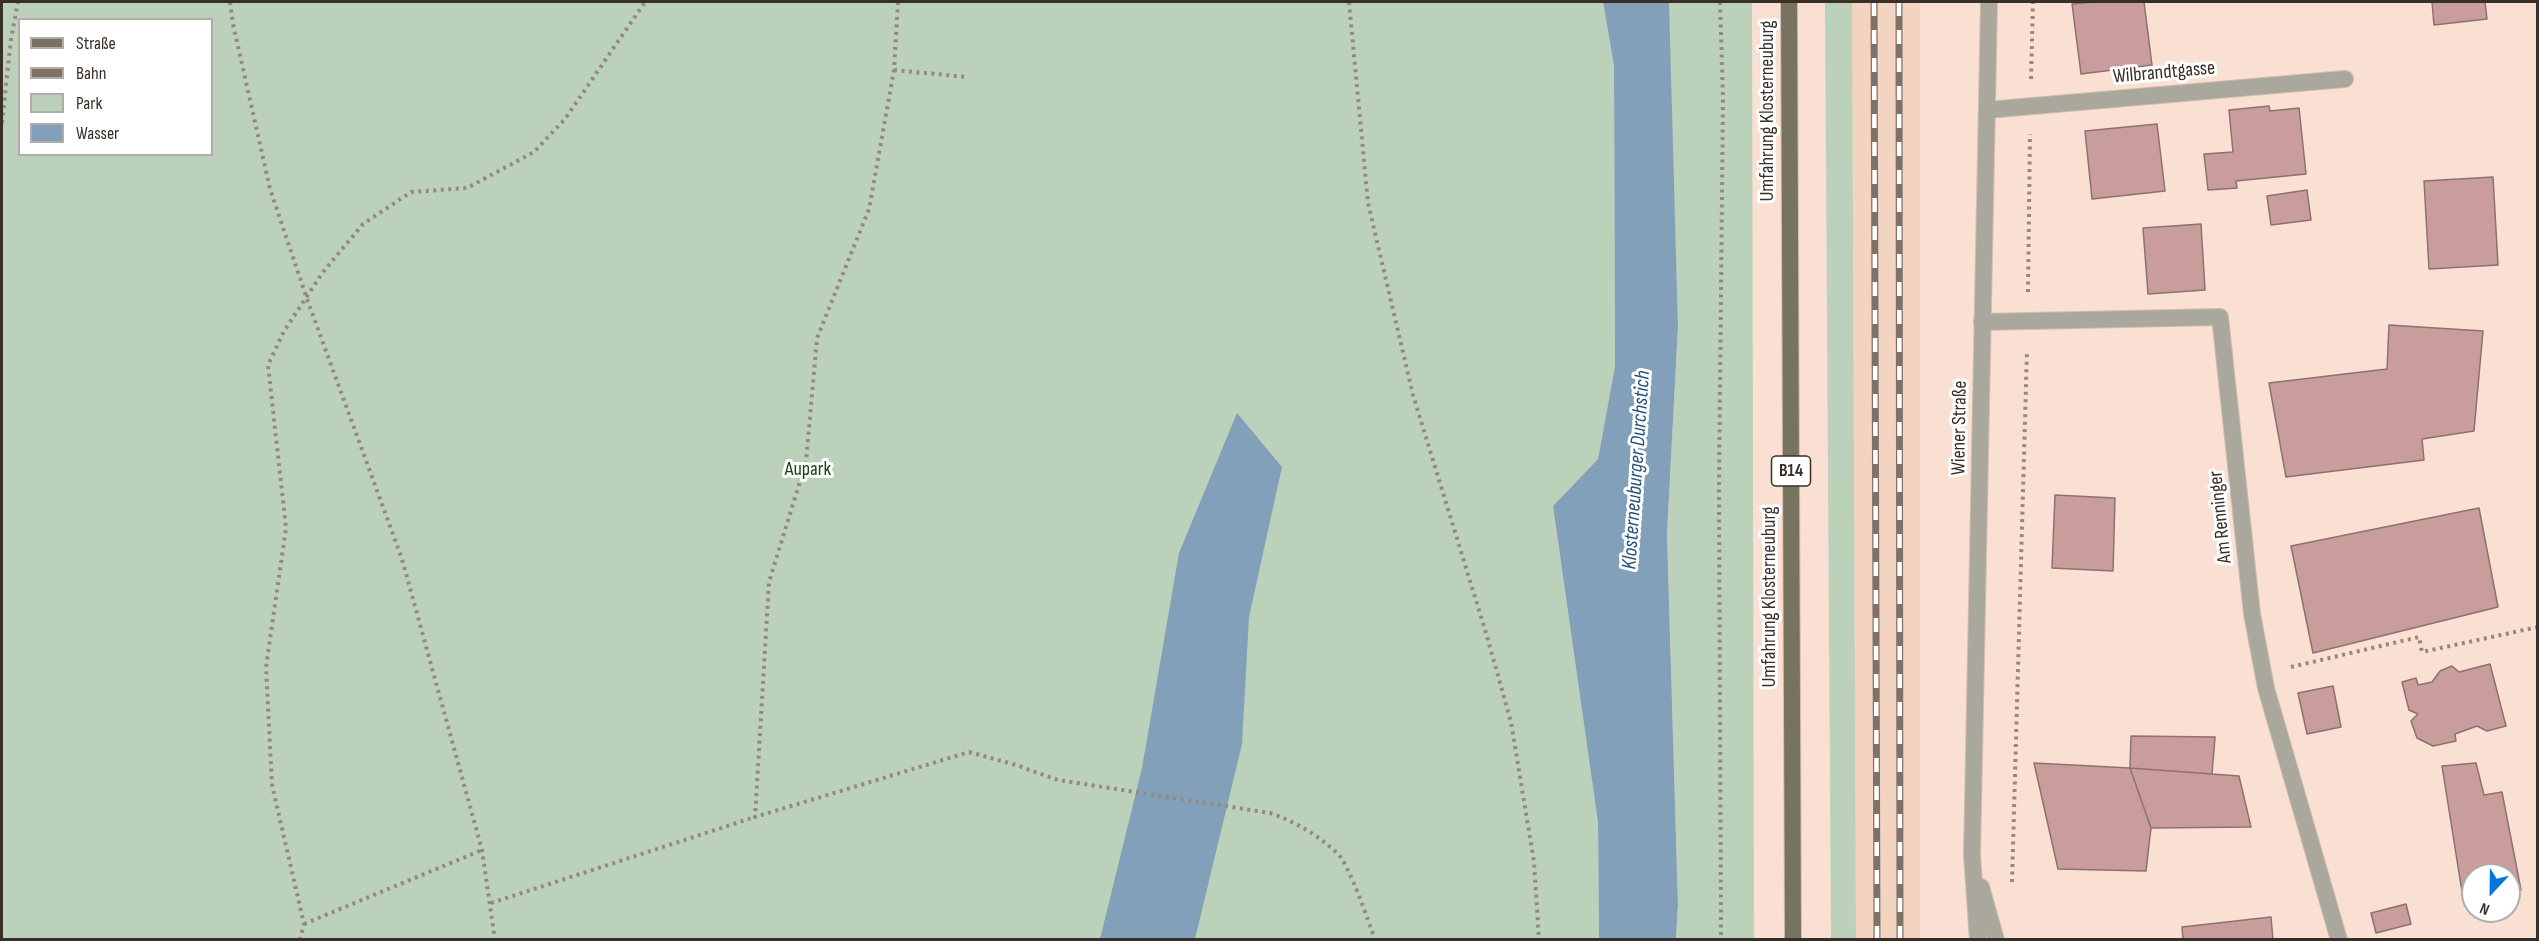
<!DOCTYPE html>
<html>
<head>
<meta charset="utf-8">
<style>
  body { margin:0 }
  #map { position:relative; width:2539px; height:941px; overflow:hidden; background:#f9e0d2; font-family:"Sofia Sans Condensed",sans-serif }
  canvas { display:block }
  .frame { position:absolute; inset:0; border:3px solid #382f29; pointer-events:none }
  .legend { position:absolute; left:18px; top:18px; width:195px; height:138px; box-sizing:border-box; background:#fff; border:2px solid #afaca9; margin:0; padding:8px 10px; list-style:none; font-size:18px; color:#382f29 }
  .legend li { display:flex; align-items:center; gap:12px; height:30px }
  .legend b { width:30px; border:2px solid #afaca9 }
  .north { position:absolute; left:2461px; top:863px; width:60px; height:60px; box-sizing:border-box; background:#fff; border:2px solid #afaca9; border-radius:50%; rotate:202deg; font-size:16px; font-weight:700; line-height:24px; text-align:center; color:#382f29 }
  .north::after { content:''; display:block; margin:auto; width:21px; height:27px; background:#0477df; clip-path:polygon(50% 0,100% 100%,50% 72%,0 100%) }
</style>
</head>
<body>
<div id="map">
<canvas width="2539" height="941"></canvas>
<div class="frame"></div>
<ul class="legend">
<li><b style="height:8px;background:#787260"></b>Straße</li>
<li><b style="height:8px;background:#807168"></b>Bahn</li>
<li><b style="height:16px;background:#bbd1b9"></b>Park</li>
<li><b style="height:16px;background:#83a0bb"></b>Wasser</li>
</ul>
<div class="north">N</div>
</div>
<script>
const ctx = document.querySelector('canvas').getContext('2d');
ctx.lineJoin = 'round';
function fill(path, color) {
  ctx.fillStyle = color;
  ctx.fill(path, 'evenodd');
}
function trace(path, color, width, dash) {
  ctx.strokeStyle = color;
  ctx.lineWidth = width;
  ctx.lineCap = dash ? 'butt' : 'round';
  ctx.setLineDash(dash || []);
  ctx.stroke(path);
}
function label(font, color, halo, rows, align = 'center') {
  ctx.font = font + ' "Sofia Sans Condensed",sans-serif';
  ctx.lineWidth = 6;
  ctx.setLineDash([]);
  ctx.textBaseline = 'middle';
  ctx.strokeStyle = halo;
  ctx.fillStyle = color;
  for (const [text, x, y, turn = 0] of rows) {
    ctx.save();
    ctx.translate(x, y);
    ctx.rotate((+turn || 0) * Math.PI / 180);
    ctx.textAlign = isNaN(turn) ? turn : align;
    if (halo) ctx.strokeText(text, 0, 0);
    ctx.fillText(text, 0, 0);
    ctx.restore();
  }
}
fill(new Path2D(`
  M1852,2H1920V939H1856Z`), '#f3d4c1');
fill(new Path2D(`
  M2,2H1603L1614,66L1615,366L1598,459L1553,506L1598,823L1599,939L2,940ZM20,20H212V154H20Z
  M1668,2H1752L1754,939H1676L1678,905L1667,534L1678,326Z
  M1825,2H1852L1856,940L1831,939Z`), '#bbd1b9');
fill(new Path2D(`
  M1603,2H1668L1669,3L1678,326L1667,534L1678,905L1676,939H1599L1598,823L1553,506L1598,459L1615,366L1614,66Z
  M1237,413L1282,467L1249,617L1242,744L1195,939H1100L1142,768L1179,553Z`), '#83a0bb');
const building = new Path2D(`
  M2093,2H2144L2152,65L2081,74L2072,4Z
  M2432,2H2485L2487,19L2434,25Z
  M2269,106L2270,111L2299,108L2306,174L2236,181L2237,188L2208,190L2204,154L2233,152L2229,110Z
  M2157,124L2165,191L2092,199L2085,131Z
  M2493,177L2498,265L2429,269L2424,181Z
  M2307,190L2311,220L2271,225L2267,196Z
  M2201,224L2205,290L2148,294L2143,228Z
  M2389,325L2483,331L2474,431L2422,439L2424,460L2286,477L2269,383L2387,369Z
  M2055,495L2115,498L2113,571L2052,568Z
  M2479,508L2498,607L2313,653L2291,546Z
  M2490,664L2506,726L2487,731L2477,726L2455,734L2456,741L2433,746L2417,738L2411,721L2418,714L2409,710L2402,682L2416,678L2418,685L2432,682L2440,671L2452,666L2459,672Z
  M2333,686L2341,727L2307,734L2298,693Z
  M2131,736L2215,737L2212,774L2130,768Z
  M2034,763L2130,768L2151,828L2146,871L2058,869Z
  M2476,763L2484,795L2502,792L2521,890L2509,891V875H2473V897L2463,898L2442,766Z
  M2130,768L2239,776L2251,827L2151,828Z
  M2406,904L2411,924L2376,933L2371,913Z
  M2271,917L2273,940H2183L2182,927Z`);
fill(building, '#c99d9b');
trace(building, '#8c7170', 1.5);
const minor = new Path2D(`
  M1987,110L2345,79
  M1982,322L2220,317L2252,614L2266,688L2339,940`);
const tertiary = new Path2D(`
  M1981,887L1996,940
  M1978,940L1972,855L1989,2`);
const primary = new Path2D(`
  M1789,2L1793,940`);
trace(minor, '#d2bdb0', 18);
trace(tertiary, '#d2bdb0', 18);
trace(primary, '#d2bdb0', 18);
trace(new Path2D(`
  M230,2L233,24L270,189L307,299L402,559L482,850L495,940
  M898,2L894,70L869,209L817,338L806,462L769,582L755,817L969,752L1016,765L1058,780L1270,813C1296,822 1318,835 1338,854C1349,865 1369,922 1375,940
  M1349,2L1368,203L1413,395L1486,633L1511,722L1534,862L1539,940
  M1720,2L1723,97L1719,485L1721,940
  M894,70L967,77
  M2031,79L2033,2
  M2,123L11,39L18,2
  M2028,292L2030,134
  M2291,667L2419,637L2422,652L2538,627
  M2012,882L2027,350
  M491,903L755,817
  M304,924L482,850
  M300,940L304,924L272,785L266,667L286,528L268,365L284,331L323,272L363,224L411,192L467,188L534,152L565,119L645,2`), '#98877d', 4, [3, 4.5]);
trace(minor, '#aaa79c', 16);
trace(tertiary, '#aaa79c', 16);
trace(primary, '#787260', 16);
const rail = new Path2D(`
  M1874,2L1877,940
  M1899,2L1900,940`);
trace(rail, '#807168', 7);
trace(rail, '#fff', 4.5, [14]);
for (const [x, y, w] of [
  [1791,471,39]
]) {
  const box = new Path2D();
  box.roundRect(x - w / 2, y - 15, w, 30, 4.5);
  ctx.fillStyle = '#fff';
  ctx.fill(box);
  trace(box, '#382f29', 1.5);
}
label('bold 18px', '#382f29', null, [
  ["B14",1791,471]
]);
label('20px', '#382f29', '#fff', [
  ["Wilbrandtgasse",2164,73,-5],
  ["Umfahrung Klosterneuburg",1768,111,-90],
  ["Wiener Straße",1960,428,-89],
  ["Am Renninger",2221,517,-96],
  ["Umfahrung Klosterneuburg",1770,597,-90]
]);
label('20px', '#1a4219', '#fff', [
  ["Aupark",808,470]
]);
label('italic 21px', '#265279', '#fff', [
  ["Klosterneuburger Durchstich",1637,470,-86]
]);
</script>
</body>
</html>
